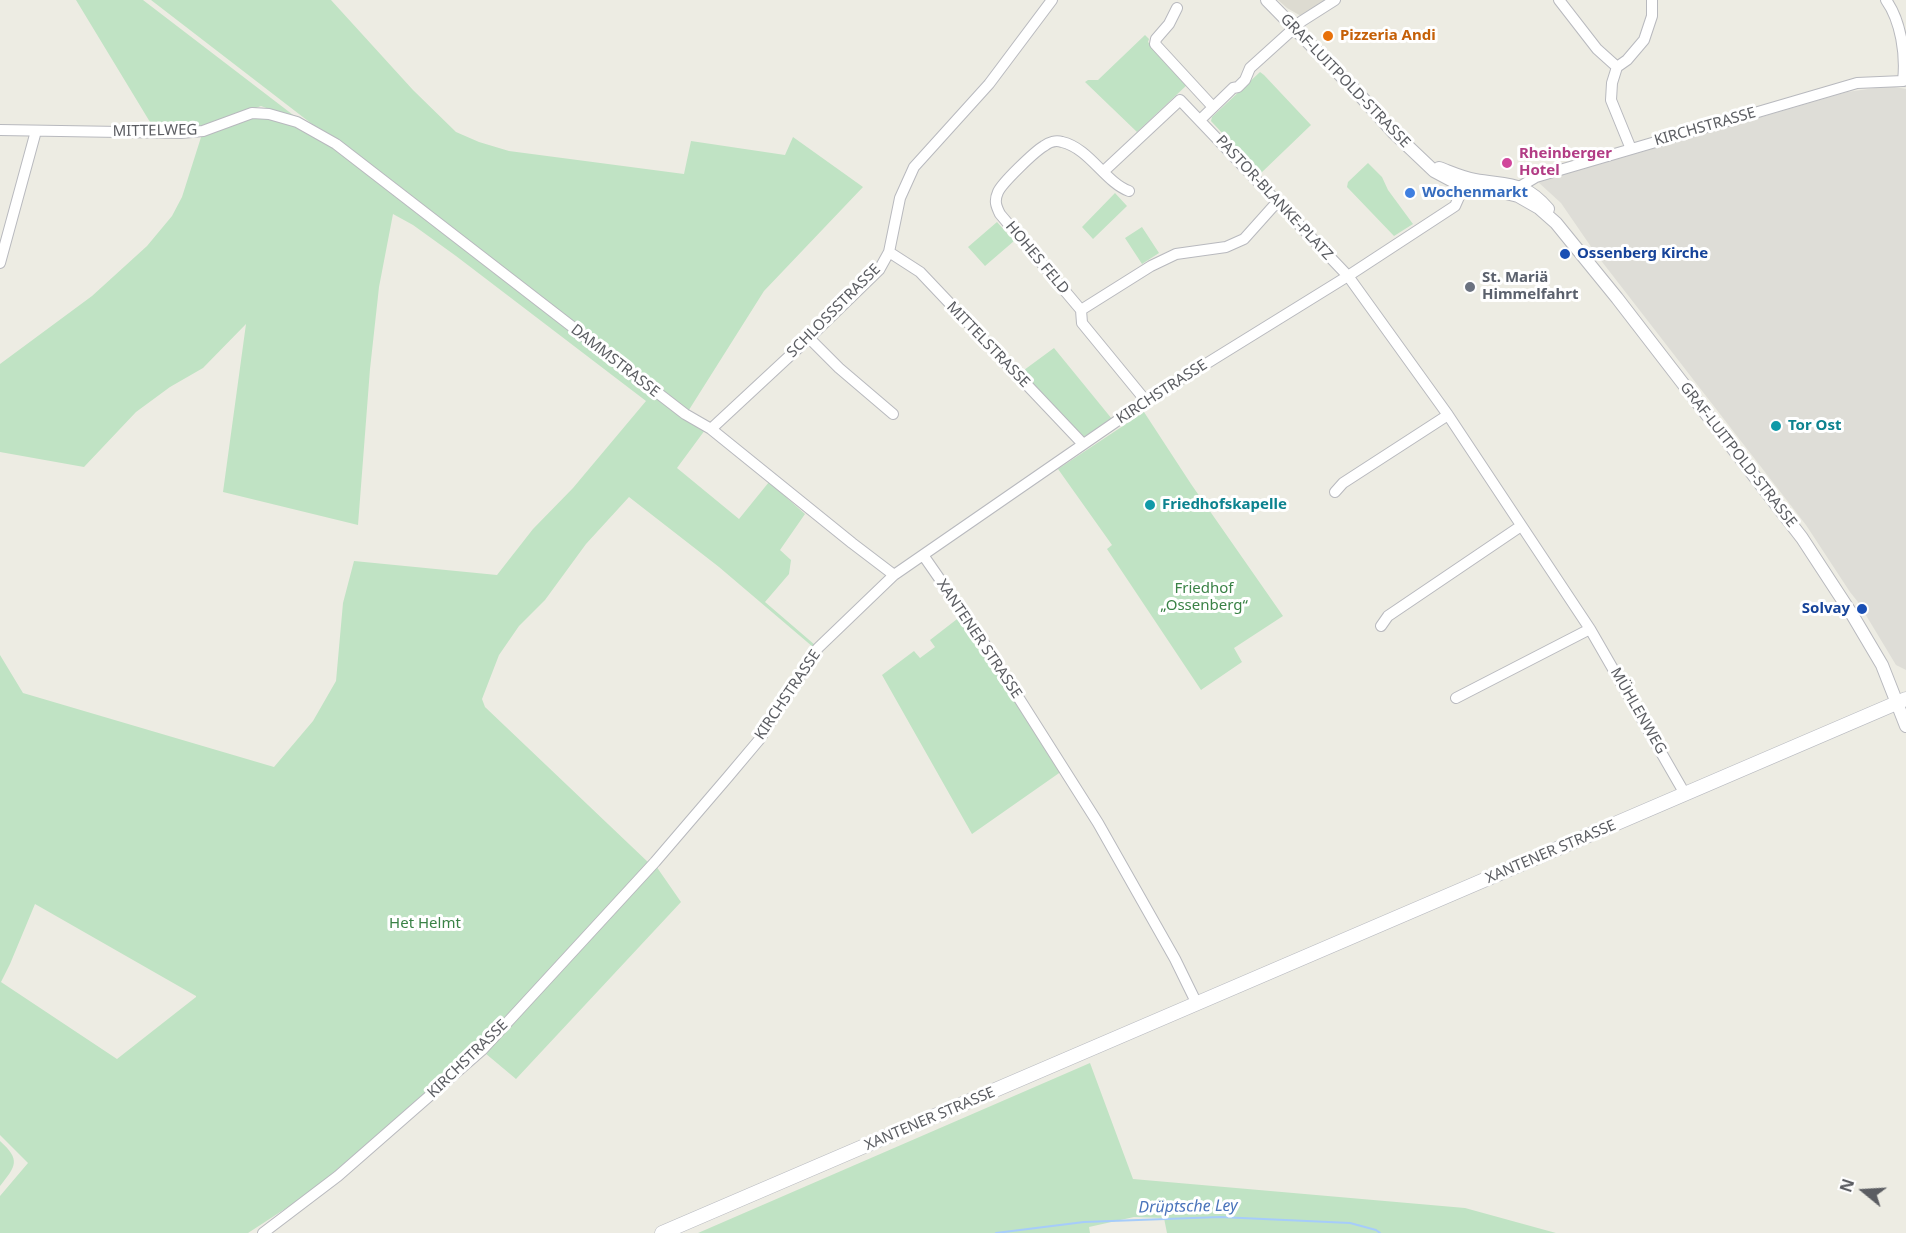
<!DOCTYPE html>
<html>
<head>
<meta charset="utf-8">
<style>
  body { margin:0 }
  #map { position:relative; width:1906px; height:1233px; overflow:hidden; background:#edece3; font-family:"Noto Sans",sans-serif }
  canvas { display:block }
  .north { position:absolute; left:1834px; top:1161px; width:60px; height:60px; -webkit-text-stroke:4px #fff; paint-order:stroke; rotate:288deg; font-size:16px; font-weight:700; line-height:24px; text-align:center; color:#5b5d62 }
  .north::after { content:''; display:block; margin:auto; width:21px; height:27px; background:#5b5d62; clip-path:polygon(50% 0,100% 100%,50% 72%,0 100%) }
</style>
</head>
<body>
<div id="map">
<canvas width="1906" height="1233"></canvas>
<div class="north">N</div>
</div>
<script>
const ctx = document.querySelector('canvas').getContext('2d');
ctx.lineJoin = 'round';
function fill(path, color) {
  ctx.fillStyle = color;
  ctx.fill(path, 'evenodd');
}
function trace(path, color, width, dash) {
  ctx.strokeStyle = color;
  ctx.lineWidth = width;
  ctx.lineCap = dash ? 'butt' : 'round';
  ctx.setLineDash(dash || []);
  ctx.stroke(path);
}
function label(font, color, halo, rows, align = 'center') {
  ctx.font = font + ' "Noto Sans",sans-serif';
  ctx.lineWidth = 6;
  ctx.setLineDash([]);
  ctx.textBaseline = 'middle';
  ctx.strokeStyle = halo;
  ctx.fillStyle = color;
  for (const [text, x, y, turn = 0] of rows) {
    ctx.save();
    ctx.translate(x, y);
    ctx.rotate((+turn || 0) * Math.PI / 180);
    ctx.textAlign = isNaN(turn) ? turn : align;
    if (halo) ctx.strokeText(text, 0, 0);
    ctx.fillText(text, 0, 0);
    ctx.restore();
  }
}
fill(new Path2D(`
  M1889,86L1906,89V670L1896,665L1858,602L1850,592L1806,525L1596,254L1561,203L1538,182L1847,92Z`), '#deddd7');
fill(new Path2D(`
  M1278,0H1326L1301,16L1287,8Z`), '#dddbd1');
fill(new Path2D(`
  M76,0H143L301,121L261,106L207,127L189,129L153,127Z
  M151,0H331L413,90L456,132L479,142L509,151L684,174L691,141L785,155L793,137L863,187L764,291L687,413Z
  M1145,35L1149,39L1148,42L1188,84L1137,132L1085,82L1088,80H1098Z
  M1260,72L1264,75L1311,125L1260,174L1211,121L1212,117Z
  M269,114L336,144L705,430L677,468L739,519L769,482L805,514L780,550L791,560L789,574L765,602L815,645L813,647L719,567L629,497L586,544L545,600L519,626L499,655L482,699L485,707L650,864L612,917L656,866L681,902L516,1079L479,1048L337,1175L248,1233H0V1196L28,1163L0,1135V655L23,693L274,767L313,721L336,681L343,603L354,561L497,575L533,529L573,488L646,401L456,256L413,225L393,214L379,287L370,369L358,525L223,492L246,324L203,368L170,387L136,412L84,467L0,452V364L92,296L147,246L172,216L182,197L203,131ZM35,904L196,996V997L117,1059L1,982L10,964Z
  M1368,163L1382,177L1388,190L1413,224L1394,236L1347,187L1348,182Z
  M1115,193L1127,206L1093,239L1082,227Z
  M997,222L1014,241L985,266L968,247Z
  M1142,227L1159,253L1142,264L1125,238Z
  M1054,348L1112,419L1082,438L1020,373Z
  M1144,412L1191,484L1283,616L1234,648L1242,662L1201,690L1107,549L1112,545L1058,469Z
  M961,616L1062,771L972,834L882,675L914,651L920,658L935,647L930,640Z
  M1090,1063L1133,1179L1465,1208L1556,1233H1167L1164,1218L1134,1217L1089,1227L1090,1233H698Z
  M0,1141C21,1160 16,1166 0,1186Z`), '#c0e3c4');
trace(new Path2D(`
  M996,1233L1084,1222L1220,1217L1350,1223L1376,1230L1380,1233`), '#a6ccfa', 2);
const minor = new Path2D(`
  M1559,0L1597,49L1617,67
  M1177,8L1169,24L1156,39L1155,44L1213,107
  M1200,120L1233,88L1238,87L1245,80L1250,68L1302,21L1335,0
  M0,130L181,133L203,131L252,113L269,114L297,122L336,144L685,414L711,429L852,543L894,575
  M1631,149L1611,100L1612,83L1617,67L1627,60L1644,40L1652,16V0
  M1104,171L1180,100L1348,276L1448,415L1590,629L1685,794
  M1129,191C1105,182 1089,148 1062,142C1056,140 1049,142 1044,146C1034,152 1002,183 998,192C994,201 996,206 1000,214L1081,310L1082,323L1146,401
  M1519,193L1521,186L1536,177L1857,83L1903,81C1906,55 1901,21 1886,0
  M889,252L920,272L1083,444
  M0,263L36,131
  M1081,310L1151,266L1176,254L1226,247L1244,239L1278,201
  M809,338L839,368L893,414
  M711,429L809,338L879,270L889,252L900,198L914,167L989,84L1052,0
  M1335,492L1343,483L1448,415
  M923,555L982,640L1098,823L1175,959L1197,1004
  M1381,626L1388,616L1521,526
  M1456,698L1590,629
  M263,1233L338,1176L482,1050L655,862L727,778L759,740L818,648L894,575L1146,401L1348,276L1455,206L1467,179`);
const tertiary = new Path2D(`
  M1267,0L1357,92L1394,133L1434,171L1464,187L1484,191L1506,193L1518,196L1539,208L1556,223L1617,298L1802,538L1853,616L1882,665L1906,726
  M1439,168C1450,172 1463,178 1475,180C1508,186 1524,181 1548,209`);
const secondary = new Path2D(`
  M662,1233L1906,699`);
trace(minor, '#b8b9be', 12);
trace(tertiary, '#b8b9be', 14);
trace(secondary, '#b8bac0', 15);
trace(minor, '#fff', 10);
trace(tertiary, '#fff', 12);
trace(secondary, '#fff', 14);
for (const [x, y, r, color] of [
  [1328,36,6,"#e8710a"],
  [1507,163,6,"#d1479c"],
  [1410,193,6,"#3f7fe0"],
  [1565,254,6,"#1a4fb4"],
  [1470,287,6,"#6b7280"],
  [1776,426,6,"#0f9aa8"],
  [1150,505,6,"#0f9aa8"],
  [1862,609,6,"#1a4fb4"]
]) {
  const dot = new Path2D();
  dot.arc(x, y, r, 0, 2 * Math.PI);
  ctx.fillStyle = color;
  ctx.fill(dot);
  trace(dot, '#fff', 2);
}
label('bold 15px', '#c56008', '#fff', [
  ["Pizzeria Andi",1340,36]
], 'left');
label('15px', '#5b5d62', '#fff', [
  ["GRAF-LUITPOLD-STRASSE",1345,81,46],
  ["KIRCHSTRASSE",1705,127,-16],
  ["MITTELWEG",155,131,-1],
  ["PASTOR-BLANKE-PLATZ",1274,198,47],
  ["HOHES FELD",1037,258,50],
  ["SCHLOSSSTRASSE",834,311,-45],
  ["MITTELSTRASSE",988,345,46],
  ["DAMMSTRASSE",615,361,38],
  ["KIRCHSTRASSE",1162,392,-33],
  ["GRAF-LUITPOLD-STRASSE",1738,455,52],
  ["XANTENER STRASSE",979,639,56],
  ["KIRCHSTRASSE",788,695,-56],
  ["MÜHLENWEG",1638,711,60],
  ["XANTENER STRASSE",1551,852,-23],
  ["KIRCHSTRASSE",468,1059,-44],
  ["XANTENER STRASSE",930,1119,-23]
]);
label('bold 15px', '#b23c85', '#fff', [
  ["Rheinberger",1519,154],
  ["Hotel",1519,171]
], 'left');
label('bold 15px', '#366cbe', '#fff', [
  ["Wochenmarkt",1422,193]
], 'left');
label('bold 15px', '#164399', '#fff', [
  ["Ossenberg Kirche",1577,254],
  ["Solvay",1850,609,"right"]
], 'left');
label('bold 15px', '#5b616d', '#fff', [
  ["St. Mariä",1482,278],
  ["Himmelfahrt",1482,295]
], 'left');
label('bold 15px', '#0d838f', '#fff', [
  ["Tor Ost",1788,426],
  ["Friedhofskapelle",1162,505]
], 'left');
label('15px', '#3a8246', '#fff', [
  ["Friedhof",1204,589],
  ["„Ossenberg“",1204,606],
  ["Het Helmt",425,924]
]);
label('italic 16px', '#4a74bb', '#fff', [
  ["Drüptsche Ley",1188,1207,-1]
]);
</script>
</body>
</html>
